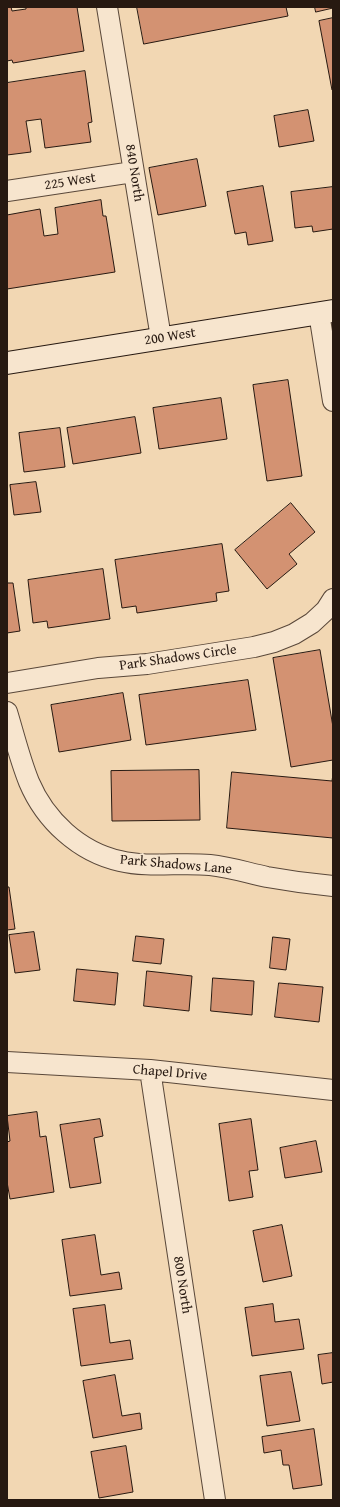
<!DOCTYPE html>
<html>
<head>
<meta charset="utf-8">
<style>
  body { margin:0 }
  #map { position:relative; width:340px; height:1507px; overflow:hidden; background:#f2d7b3; font-family:"Gentium Book Plus",serif }
  canvas { display:block }
  .frame { position:absolute; inset:0; border:8px solid #271911; pointer-events:none }
</style>
</head>
<body>
<div id="map">
<canvas width="340" height="1507"></canvas>
<div class="frame"></div>
</div>
<script>
const ctx = document.querySelector('canvas').getContext('2d');
ctx.lineJoin = 'round';
function fill(path, color) {
  ctx.fillStyle = color;
  ctx.fill(path, 'evenodd');
}
function trace(path, color, width, dash) {
  ctx.strokeStyle = color;
  ctx.lineWidth = width;
  ctx.lineCap = dash ? 'butt' : 'round';
  ctx.setLineDash(dash || []);
  ctx.stroke(path);
}
function label(font, color, halo, rows, align = 'center') {
  ctx.font = font + ' "Gentium Book Plus",serif';
  ctx.lineWidth = 3.5;
  ctx.setLineDash([]);
  ctx.textBaseline = 'middle';
  ctx.strokeStyle = halo;
  ctx.fillStyle = color;
  for (const [text, x, y, turn = 0] of rows) {
    ctx.save();
    ctx.translate(x, y);
    ctx.rotate((+turn || 0) * Math.PI / 180);
    ctx.textAlign = isNaN(turn) ? turn : align;
    if (halo) ctx.strokeText(text, 0, 0);
    ctx.fillText(text, 0, 0);
    ctx.restore();
  }
}
const building = new Path2D(`
  M7,7H11L12,11L26,9V7H77L84,51L13,63L12,60L7,61Z
  M137,7H286L288,16L144,44Z
  M315,7H333V8L316,12Z
  M333,18V89L332,90L319,21Z
  M85,71L92,122L88,123L91,142L45,148L41,119L26,121L31,152L7,155V83Z
  M308,110L314,141L279,147L274,116Z
  M197,159L206,206L158,215L149,168Z
  M263,186L273,241L248,245L246,232L235,234L227,192Z
  M333,187V229L313,232L312,226L295,228L291,192Z
  M101,200L103,216H106L115,272L7,289V215L40,209L44,236L58,234L55,208Z
  M288,380L302,476L267,481L253,385Z
  M221,398L227,439L159,449L153,408Z
  M135,417L141,453L73,464L67,428Z
  M60,428L65,467L24,472L19,433Z
  M36,482L41,512L14,515L10,485Z
  M291,503L315,532L289,554L297,564L267,589L235,550Z
  M222,544L229,591L216,593L217,601L137,613L136,606L122,608L115,560Z
  M103,569L110,619L48,628L47,621L33,623L28,580Z
  M7,583H13L20,631L7,633Z
  M320,650L333,727V760L291,767L273,658Z
  M248,680L256,730L146,745L139,695Z
  M123,693L131,740L59,752L51,705Z
  M199,770L200,820L112,821L111,771Z
  M232,772L332,781L333,774V838L227,828Z
  M7,887H9L15,929L7,930Z
  M34,932L40,970L15,973L9,935Z
  M136,936L164,939L161,964L133,961Z
  M273,937L290,939L286,970L270,968Z
  M77,969L118,973L115,1005L74,1001Z
  M147,971L192,976L189,1011L144,1006Z
  M213,978L254,981L252,1015L211,1011Z
  M279,983L323,987L319,1022L275,1017Z
  M37,1112L40,1137L46,1136L54,1192L10,1199L7,1182V1142L10,1141L7,1116Z
  M100,1119L103,1136L94,1138L101,1183L70,1188L60,1125Z
  M251,1119L258,1170L249,1171L253,1197L229,1201L219,1124Z
  M316,1141L322,1172L285,1178L280,1148Z
  M282,1225L292,1276L263,1282L253,1231Z
  M95,1235L101,1275L119,1272L122,1289L70,1296L62,1240Z
  M273,1304L275,1322L299,1319L304,1349L252,1356L245,1308Z
  M105,1305L110,1343L130,1340L133,1359L81,1366L73,1309Z
  M333,1353V1382L322,1384L318,1355Z
  M291,1372L300,1421L267,1426L260,1376Z
  M115,1375L122,1416L140,1413L142,1429L93,1438L83,1381Z
  M314,1429L322,1485L293,1489L289,1465H283L281,1450L264,1453L262,1437Z
  M126,1446L133,1492L99,1498L91,1452Z`);
fill(building, '#d39272');
trace(building, '#271911', 1);
const street = new Path2D(`
  M107,7L161,338
  M7,191L133,172
  M319,313L333,401
  M7,683L98,668L147,664L254,647L274,642L294,634L312,623L326,610L333,599
  M7,712C14,735 20,760 29,782C45,820 79,852 120,861C149,868 180,862 210,865C230,867 248,873 267,877C289,881 311,884 333,886
  M7,1062L150,1070L333,1090
  M150,1070L215,1500`);
const secondary = new Path2D(`
  M7,363L333,311`);
trace(street, '#5a483a', 22);
trace(secondary, '#271911', 24);
trace(street, '#f7e5ce', 20);
trace(secondary, '#f7e5ce', 22);
label('14px', '#271911', '#f7e5ce', [
  ["840 North",134,173,81],
  ["225 West",70,182,-9],
  ["200 West",170,337,-9],
  ["Park Shadows Circle",178,658,-8],
  ["Park Shadows Lane",176,865,5],
  ["Chapel Drive",170,1073,5],
  ["800 North",182,1285,81]
]);
</script>
</body>
</html>
